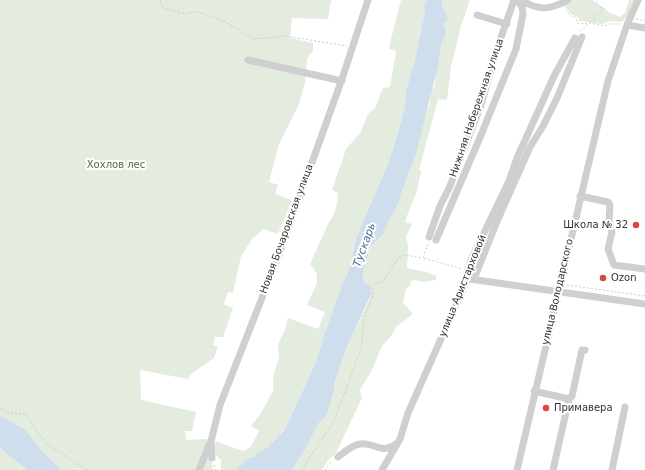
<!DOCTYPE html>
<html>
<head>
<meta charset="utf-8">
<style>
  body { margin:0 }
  canvas { display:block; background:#fff }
</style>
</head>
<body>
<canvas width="645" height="470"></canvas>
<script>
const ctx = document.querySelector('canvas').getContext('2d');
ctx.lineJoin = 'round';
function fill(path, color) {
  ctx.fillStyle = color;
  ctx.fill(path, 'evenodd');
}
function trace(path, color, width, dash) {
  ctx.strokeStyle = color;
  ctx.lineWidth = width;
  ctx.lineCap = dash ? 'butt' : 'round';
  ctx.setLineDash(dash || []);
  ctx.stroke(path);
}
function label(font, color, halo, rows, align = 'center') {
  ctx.font = font + ' "DejaVu Sans",sans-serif';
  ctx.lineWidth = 4;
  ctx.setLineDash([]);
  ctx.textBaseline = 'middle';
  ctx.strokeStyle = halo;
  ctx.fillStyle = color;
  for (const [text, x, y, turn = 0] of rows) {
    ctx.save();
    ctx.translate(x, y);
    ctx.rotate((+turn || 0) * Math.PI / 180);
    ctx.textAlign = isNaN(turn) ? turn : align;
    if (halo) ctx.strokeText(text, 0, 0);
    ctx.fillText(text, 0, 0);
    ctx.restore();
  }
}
fill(new Path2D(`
  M0,0H331L328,19L292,18L290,38L313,43V50L307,59L305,83L299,104L279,144L269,182L278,185L275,194L292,200L278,234L264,229L253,238L241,256L233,293L228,292L224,304L233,308L223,337H215L213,345L218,347L214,358L191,374L188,379L140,370L141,400L196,412L192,431H185L186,440L208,439L213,470H61L40,449L0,415Z
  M401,0H427L424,5L425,11L414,64L406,90L405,107L397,136L388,164L356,238L350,267L342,285L324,335L316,362L284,431L268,447L256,454L254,457L249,458L235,470H221V460L215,454V441L243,451L250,448L259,431L251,426L261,413L273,391V377L279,357L278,344L285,330L288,318L318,329L325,312L307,305L317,283V274L310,264L329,222C335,215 338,202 338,193L332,190L346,149L360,133L368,114L375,108L383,88L390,87L396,51L389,49C392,33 397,17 401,0Z
  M442,0H470L461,26L451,67L447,100L438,99L419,170L422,171C418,179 419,186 416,194C412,203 408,212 405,222L412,224L406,237L408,245L407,268L426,272L436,276V280L424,282L414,280L411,281L410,286L406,288L403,303L413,314L396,327L392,335L382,346L371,372L360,390L362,398L336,453L328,460L322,470H292L307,446L318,424L327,415L334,391L335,381L347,347L369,300L371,286L365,283L363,278L364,265L368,256V250L371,245L383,235L388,222L398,204L430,102L431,93L435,85L436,71L439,63L441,44L445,36V28L443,24L448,17L443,9Z
  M573,0H594V2L606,9L608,12L620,17L625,13L629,0H635L629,15L622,22L610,21L602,24L579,21V18L571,14L564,6Z
  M0,448L27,470H0Z`), '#e4ebdf');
fill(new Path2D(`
  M427,0H442L443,9L448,17L447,21L443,24L445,28V36L441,44L439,63L416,153L402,191L398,204L388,222L383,235L371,245L368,250V256L364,265L363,278L365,283L371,286V294L347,347L335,381L334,391L327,415L318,424L307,446L292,470H235L249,458L254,457L256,454L268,447L284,431L316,362L324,335L342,285L350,267L356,238L388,164L397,136L405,107L406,90L414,64L425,11L424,5Z
  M0,415L25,430L40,449L61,470H27L0,448Z`), '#cfdeec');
trace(new Path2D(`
  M160,0L163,8L186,14L195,11L226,22L246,35L255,39L285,36L347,46
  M565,10L571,16L577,18V23L585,24L591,23L603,26L609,24H621
  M636,19L645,21
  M591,22C594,16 602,14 603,8L596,4L597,1
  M580,31L589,24
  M428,244L423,258L462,269
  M567,285L645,296
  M0,409L8,413L26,414L45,443L87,470
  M214,465L216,470
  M302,470L334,421L361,349L364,318L372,298L374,285L383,281L398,258L404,255L423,258
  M325,470L332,460`), '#ccc', 1, [2, 2]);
trace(new Path2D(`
  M521,0C539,11 550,10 568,0
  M477,15L507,24
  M627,25L645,28
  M248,60L342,81
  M580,196L608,202L610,205L609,220L612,232L608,249L614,265L645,269
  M429,237L440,206L450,186L481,105L496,52L514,0
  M436,240L481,135L516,49L523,14L522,7L517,0
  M470,279L645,304
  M474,279L498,219L530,147L543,126L557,98L582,37
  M534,391L569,399L553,470
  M569,399L572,396L582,350H585
  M338,457C344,452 352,445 360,444C375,442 380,455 396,444
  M212,458L211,441L220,405L278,257L342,79L368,0
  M199,470L209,445
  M382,470L400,439L408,413L468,278V271L471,260L509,181L517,158L554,76L575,38
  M517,470L608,81L627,25L638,0
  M612,470L625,407`), '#cfcfcf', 7);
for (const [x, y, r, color] of [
  [636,225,4,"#dd4640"],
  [603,278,4,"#dd4640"],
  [546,408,4,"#dd4640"]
]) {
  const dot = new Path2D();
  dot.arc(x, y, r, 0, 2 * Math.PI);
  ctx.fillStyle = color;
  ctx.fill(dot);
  trace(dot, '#fff', 1.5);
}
label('10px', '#323232', '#fff', [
  ["Нижняя Набережная улица",477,108,-71],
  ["Новая Бочаровская улица",287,229,-70],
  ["улица Аристарховой",463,286,-68],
  ["улица Володарского",558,292,-77]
]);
label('10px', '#506d41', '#fff', [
  ["Хохлов лес",116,165]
]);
label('10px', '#323232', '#fff', [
  ["Школа № 32",628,225,"right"],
  ["Ozon",611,278],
  ["Примавера",554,408]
], 'left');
label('italic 11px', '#436a92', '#fff', [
  ["Тускарь",365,245,-70]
]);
</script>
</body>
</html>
